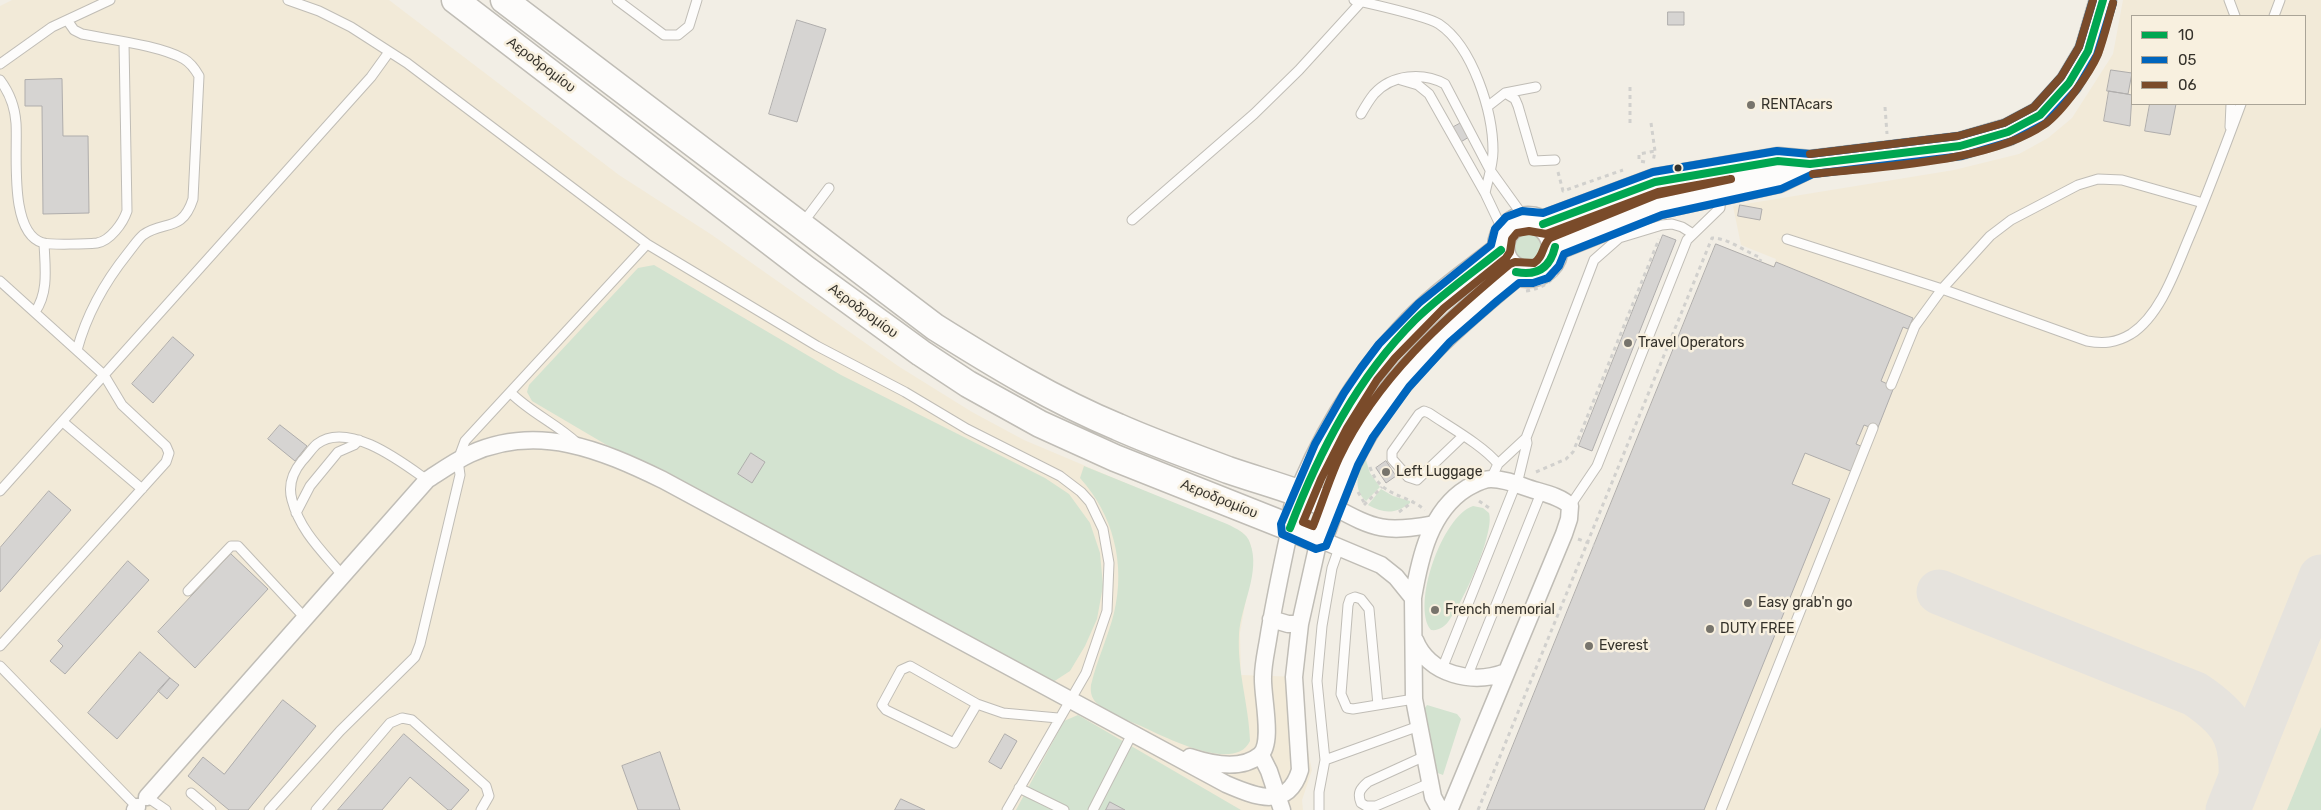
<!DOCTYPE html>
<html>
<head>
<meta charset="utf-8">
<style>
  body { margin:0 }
  #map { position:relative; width:2321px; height:810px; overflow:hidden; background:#f2eee5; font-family:Rubik,sans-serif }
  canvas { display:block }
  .legend { position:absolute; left:2131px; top:15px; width:175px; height:90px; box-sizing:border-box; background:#f8f0df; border:1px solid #aaa497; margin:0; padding:6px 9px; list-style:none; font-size:15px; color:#35322b }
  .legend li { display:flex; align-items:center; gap:10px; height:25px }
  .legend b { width:25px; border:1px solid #aaa497 }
</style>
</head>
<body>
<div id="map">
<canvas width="2321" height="810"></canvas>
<ul class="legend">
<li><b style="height:6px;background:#00a651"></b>10</li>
<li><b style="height:6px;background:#0065bd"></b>05</li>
<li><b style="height:6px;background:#7a4b2a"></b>06</li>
</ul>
</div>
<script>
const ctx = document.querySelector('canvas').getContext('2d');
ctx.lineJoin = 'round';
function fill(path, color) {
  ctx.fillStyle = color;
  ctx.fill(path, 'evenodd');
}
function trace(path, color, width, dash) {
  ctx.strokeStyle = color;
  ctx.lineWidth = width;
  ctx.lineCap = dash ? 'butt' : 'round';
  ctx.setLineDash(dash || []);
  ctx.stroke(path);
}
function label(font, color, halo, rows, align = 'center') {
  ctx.font = font + ' Rubik,sans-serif';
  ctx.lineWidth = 5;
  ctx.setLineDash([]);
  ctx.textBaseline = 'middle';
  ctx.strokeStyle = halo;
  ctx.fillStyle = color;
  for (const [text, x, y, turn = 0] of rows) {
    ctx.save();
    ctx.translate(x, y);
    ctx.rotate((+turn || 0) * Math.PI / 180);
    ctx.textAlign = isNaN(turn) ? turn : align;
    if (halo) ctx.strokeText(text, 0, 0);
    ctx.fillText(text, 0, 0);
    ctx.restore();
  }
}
fill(new Path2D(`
  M12,0H389L619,175L712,235L898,366L972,412L1024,440L1242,532L1250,543L1253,559L1240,633L1241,675L1301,677L1306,742L1312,770L1302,800L1303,810H0V6Z
  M2123,0H2321V810H1487L1716,244L1774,266L1776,259L1741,245L1733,206L1954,170L2019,154L2048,138L2072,118L2113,54ZM2132,16H2305V104H2132Z`), '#f2ead8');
fill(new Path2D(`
  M1514 248a14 14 0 1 1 28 0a14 14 0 1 1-28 0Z
  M654,265L841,375L1045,478L1069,494L1090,523L1100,553L1103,586L1097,619L1085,646L1070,671L1053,682L755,521L605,444L532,401L527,392L529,385L638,268Z
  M1365,457L1370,473L1380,487L1366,501C1352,489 1358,471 1365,457Z
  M1084,466L1227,524C1237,529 1247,533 1250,543C1261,572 1241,605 1239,634C1237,672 1249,705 1250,741C1235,774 1163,736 1141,726C1127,720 1110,715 1099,705C1092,700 1090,693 1091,685C1097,660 1108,637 1114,613C1126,564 1113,514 1080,478Z
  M1381,489L1393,496L1410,501V503C1396,514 1384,514 1368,505Z
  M1473,506L1483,508L1489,513C1495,533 1463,602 1450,619C1446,626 1439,631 1431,630C1411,606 1442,516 1473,506Z
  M1427,705L1457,714L1461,719L1443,775L1435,772L1422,712Z
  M1078,715L1241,810H1016L1064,721Z
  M2321,727V810H2287Z`), '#d3e3d0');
trace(new Path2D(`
  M1939,592L2195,694C2229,717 2243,734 2241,777
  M2228,810L2321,577`), '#e6e3dd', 45);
const building = new Path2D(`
  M1668,12H1684V25H1668Z
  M797,20L826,29L797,122L769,114Z
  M2111,70L2132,73L2128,94L2107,91Z
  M62,79L63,136H88L89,213L43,214L42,106H25V80Z
  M2109,91L2132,95L2130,126L2104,121Z
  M2150,104H2176L2170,135L2145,131Z
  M1461,123L1469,137L1459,143L1450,129Z
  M1740,205L1762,209L1760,220L1738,216Z
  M1663,235L1676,240L1592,451L1579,446Z
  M1716,244L1774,267L1776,262L1913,318L1908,329L1903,327L1881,381L1894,387L1877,430L1864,425L1856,444L1863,447L1853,472L1805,453L1792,484L1830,499L1704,810H1487Z
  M173,337L194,355L153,403L132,384Z
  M280,425L307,446L295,461L268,439Z
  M751,453L765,462L752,483L738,474Z
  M1386,461L1396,476L1386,483L1376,468Z
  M49,491L71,510L0,592V548Z
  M231,554L268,589L195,668L158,632Z
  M128,561L149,580L65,674L50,661L63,646L58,641Z
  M140,652L170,678L117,739L88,713Z
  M170,678L179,685L167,699L158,691Z
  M283,700L316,726L248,810H229L188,776L203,757L224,774Z
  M404,734L469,790L451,810H448L410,777L382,810H338Z
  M1005,734L1017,741L1001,769L989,762Z
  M660,752L680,810H638L622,766Z
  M901,799L925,810H895Z
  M1110,802L1125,810H1106Z`);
fill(building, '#d6d4d2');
trace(building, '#afadac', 1);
const service = new Path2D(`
  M288,0L319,11L351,27L407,63L647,244L817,346L905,392L967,429L1060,476L1081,492L1090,502L1103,529L1109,563L1107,611L1086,673L1007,810
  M617,0L664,35H678L689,26L697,0
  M1354,0C1371,4 1427,16 1439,24C1473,47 1493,112 1493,151C1493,165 1488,179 1485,193
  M2229,0L2235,16
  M2274,16L2280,0
  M67,20L74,30L82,34C111,40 158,45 184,59C191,63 195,69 199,76L193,199C182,233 164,220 143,235C138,239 133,247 128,253C104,283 87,313 77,350
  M0,64L52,27L110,0
  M0,80C9,92 15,108 16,123C18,151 8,233 43,243C52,245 87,244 97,243C110,241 123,223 127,211L124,43
  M1401,80L1418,85L1429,94L1485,193L1504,233
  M1505,93L1515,99L1518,106L1534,161L1555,160
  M1487,107L1505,93L1536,87
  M1361,114C1365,107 1369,100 1374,94C1392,74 1423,72 1445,84L1490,170L1526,220
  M2230,127L2231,104
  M1132,220L1254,114L1299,70L1361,2
  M802,224L829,188
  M1787,239L1942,289L2087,341C2103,344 2116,343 2131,334C2162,314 2177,265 2191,233C2209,190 2225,147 2241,104
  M0,281L104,375L122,405L166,446L169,453L166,462L0,646
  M35,312C49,292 45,267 44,243
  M1891,385L1915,326L1942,289L1990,236L2011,220L2078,185L2098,179L2122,180L2203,203
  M511,393C531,413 557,424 577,443
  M63,422L142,489
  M1463,436L1417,480L1408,477L1392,459V452L1419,414L1424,411L1429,413C1448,426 1484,446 1498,464L1491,479
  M1498,464L1526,438
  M0,491L371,77L389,52
  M1570,506L1597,466L1687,240L1720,208L1721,194
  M296,513L310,486L338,452L354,445L359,440
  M343,576C323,552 300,531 292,500C288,486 293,472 302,461C307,456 312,448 317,444C348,420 403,463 427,480
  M188,591L231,546H238L305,618
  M0,666L137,807L147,797L166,810
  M1442,669L1519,476L1527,443L1526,438L1594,260L1619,238L1662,225L1672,224L1682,227L1693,234
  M1467,677L1541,493
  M977,704L954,743L886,710L882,705L901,670L910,666L977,704L1003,713L1058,718
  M1378,705L1369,609L1361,599L1355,597L1350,599L1348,605L1341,694L1347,708L1353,709L1414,699
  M1425,756L1368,782C1360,789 1357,793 1361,803L1366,806H1376L1430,783
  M1325,760L1419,726
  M1019,788L1064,810
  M191,793L211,810
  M269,810L340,731L415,657L420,644L460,475L458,460L465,441L647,244
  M316,810L390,723L402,718L412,720L486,786L489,796L481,810
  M1093,810L1132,734
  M1319,810V792L1325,760L1317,681L1322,626L1332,568L1339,548
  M1721,810L1873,428`);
const minor = new Path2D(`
  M1332,506C1376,530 1386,533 1434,524
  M1413,598C1420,557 1430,511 1467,488C1475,484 1482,479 1491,479C1503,479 1514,483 1525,487C1538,492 1560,495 1570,506L1569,519L1564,534L1451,806L1446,810
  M1271,619L1288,624H1300
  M1415,640C1429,675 1473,685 1506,672
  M1261,755L1269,771L1282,810
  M1190,757C1211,764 1241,771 1260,755C1274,743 1262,696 1263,677C1263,665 1266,652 1268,640C1274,602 1282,565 1290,528
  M147,797L427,480C441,471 455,461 470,454C538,423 601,450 663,480L1226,784C1256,797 1288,810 1300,770L1294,677L1300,624L1319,539L1381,565L1396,577L1413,598L1414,699L1433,797L1440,810
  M135,810L137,807`);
const primary = new Path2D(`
  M455,0L807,270L921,353L968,384L1040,424L1115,458L1319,539C1329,514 1337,486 1349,461C1389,379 1447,329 1516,272
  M504,0L935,327C994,364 1053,400 1118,427C1154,443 1191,456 1228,470C1263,482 1298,491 1332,506
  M1501 247a27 27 0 1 1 54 0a27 27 0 1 1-54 0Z
  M1543,224L1655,182L1778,161L1810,164L1960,146L2008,132L2040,115L2069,83L2088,51L2103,0
  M1555,247L1659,205L1779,179L1810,164
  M1297,508C1321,444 1358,381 1405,331C1433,300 1468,276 1501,250`);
trace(service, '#c0bdb6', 11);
trace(minor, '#c0bdb6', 19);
trace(primary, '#c0bdb6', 29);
trace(new Path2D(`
  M1630,87V124
  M1885,107L1887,134
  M1651,123L1655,151L1653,162
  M1645,162L1639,161V154L1655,151
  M1558,172L1563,191L1623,170
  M1526,291C1542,289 1553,281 1561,268
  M1370,467C1380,497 1405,493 1425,510
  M1536,472L1566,459L1573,452L1659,239
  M1358,492L1365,504
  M1479,501L1492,510
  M1364,505L1382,487
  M1399,512L1414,501
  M1578,539L1594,545
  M1478,810L1712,238C1728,238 1744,251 1759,257L1761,259L1760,261`), '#d1d0cd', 3, [4, 4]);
trace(service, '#fdfcfb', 9);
trace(minor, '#fdfcfb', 16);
trace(primary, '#fdfcfb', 26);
trace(new Path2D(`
  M1543,224L1655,182L1778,161L1810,164L1960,146L2008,132L2040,115L2069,83L2088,51L2103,0
  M1516,272C1537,276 1550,268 1555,247
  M1290,528C1319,452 1357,378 1415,320C1442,294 1472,273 1501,250`), '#00a651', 8);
trace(new Path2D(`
  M2093,0L2079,47L2061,77L2034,107L2004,123L1958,136L1810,154L1777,151L1653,172L1543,213L1522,211L1506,217L1495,229L1491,245L1419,303L1379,344L1361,368L1344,393L1315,444L1281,524L1282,534L1316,549L1326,546L1358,465L1373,437L1409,387L1450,342L1497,301L1519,283H1533L1548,278L1559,266L1564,254L1662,215L1781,189L1813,174L1962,156L2012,141L2046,123L2077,89L2097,55L2113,3`), '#0065bd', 8);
trace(new Path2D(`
  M1810,154L1958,136L2004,123L2034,107L2061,77L2079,47L2093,0
  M1813,174C1881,166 1989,163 2045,124C2062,112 2090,73 2098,54C2104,38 2108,20 2113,3
  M1731,179L1656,195L1550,238C1542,245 1544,257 1534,263L1515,262L1510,264C1443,320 1377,378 1339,458C1329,480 1322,503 1313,526L1303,522L1321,479L1347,428L1377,380L1395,358L1444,308L1506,258L1510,252L1512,239L1517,233L1529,231L1546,234L1658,192Z`), '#7a4b2a', 8);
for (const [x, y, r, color] of [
  [1751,105,5,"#77746c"],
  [1678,168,4.5,"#35322b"],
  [1628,343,5,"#77746c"],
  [1386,472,5,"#77746c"],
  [1748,603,5,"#77746c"],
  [1435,610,5,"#77746c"],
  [1710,629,5,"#77746c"],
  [1589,646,5,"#77746c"]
]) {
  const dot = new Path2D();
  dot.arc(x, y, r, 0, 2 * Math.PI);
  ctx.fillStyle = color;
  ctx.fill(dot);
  trace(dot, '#f8f0df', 2);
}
label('14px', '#35322b', '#f8f0df', [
  ["Αεροδρομίου",541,65,37],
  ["Αεροδρομίου",863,311,36],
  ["Αεροδρομίου",1219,499,22]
]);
label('14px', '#35322b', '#f8f0df', [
  ["RENTAcars",1761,105],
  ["Travel Operators",1638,343],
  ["Left Luggage",1396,472],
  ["Easy grab'n go",1758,603],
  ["French memorial",1445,610],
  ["DUTY FREE",1720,629],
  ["Everest",1599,646]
], 'left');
</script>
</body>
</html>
